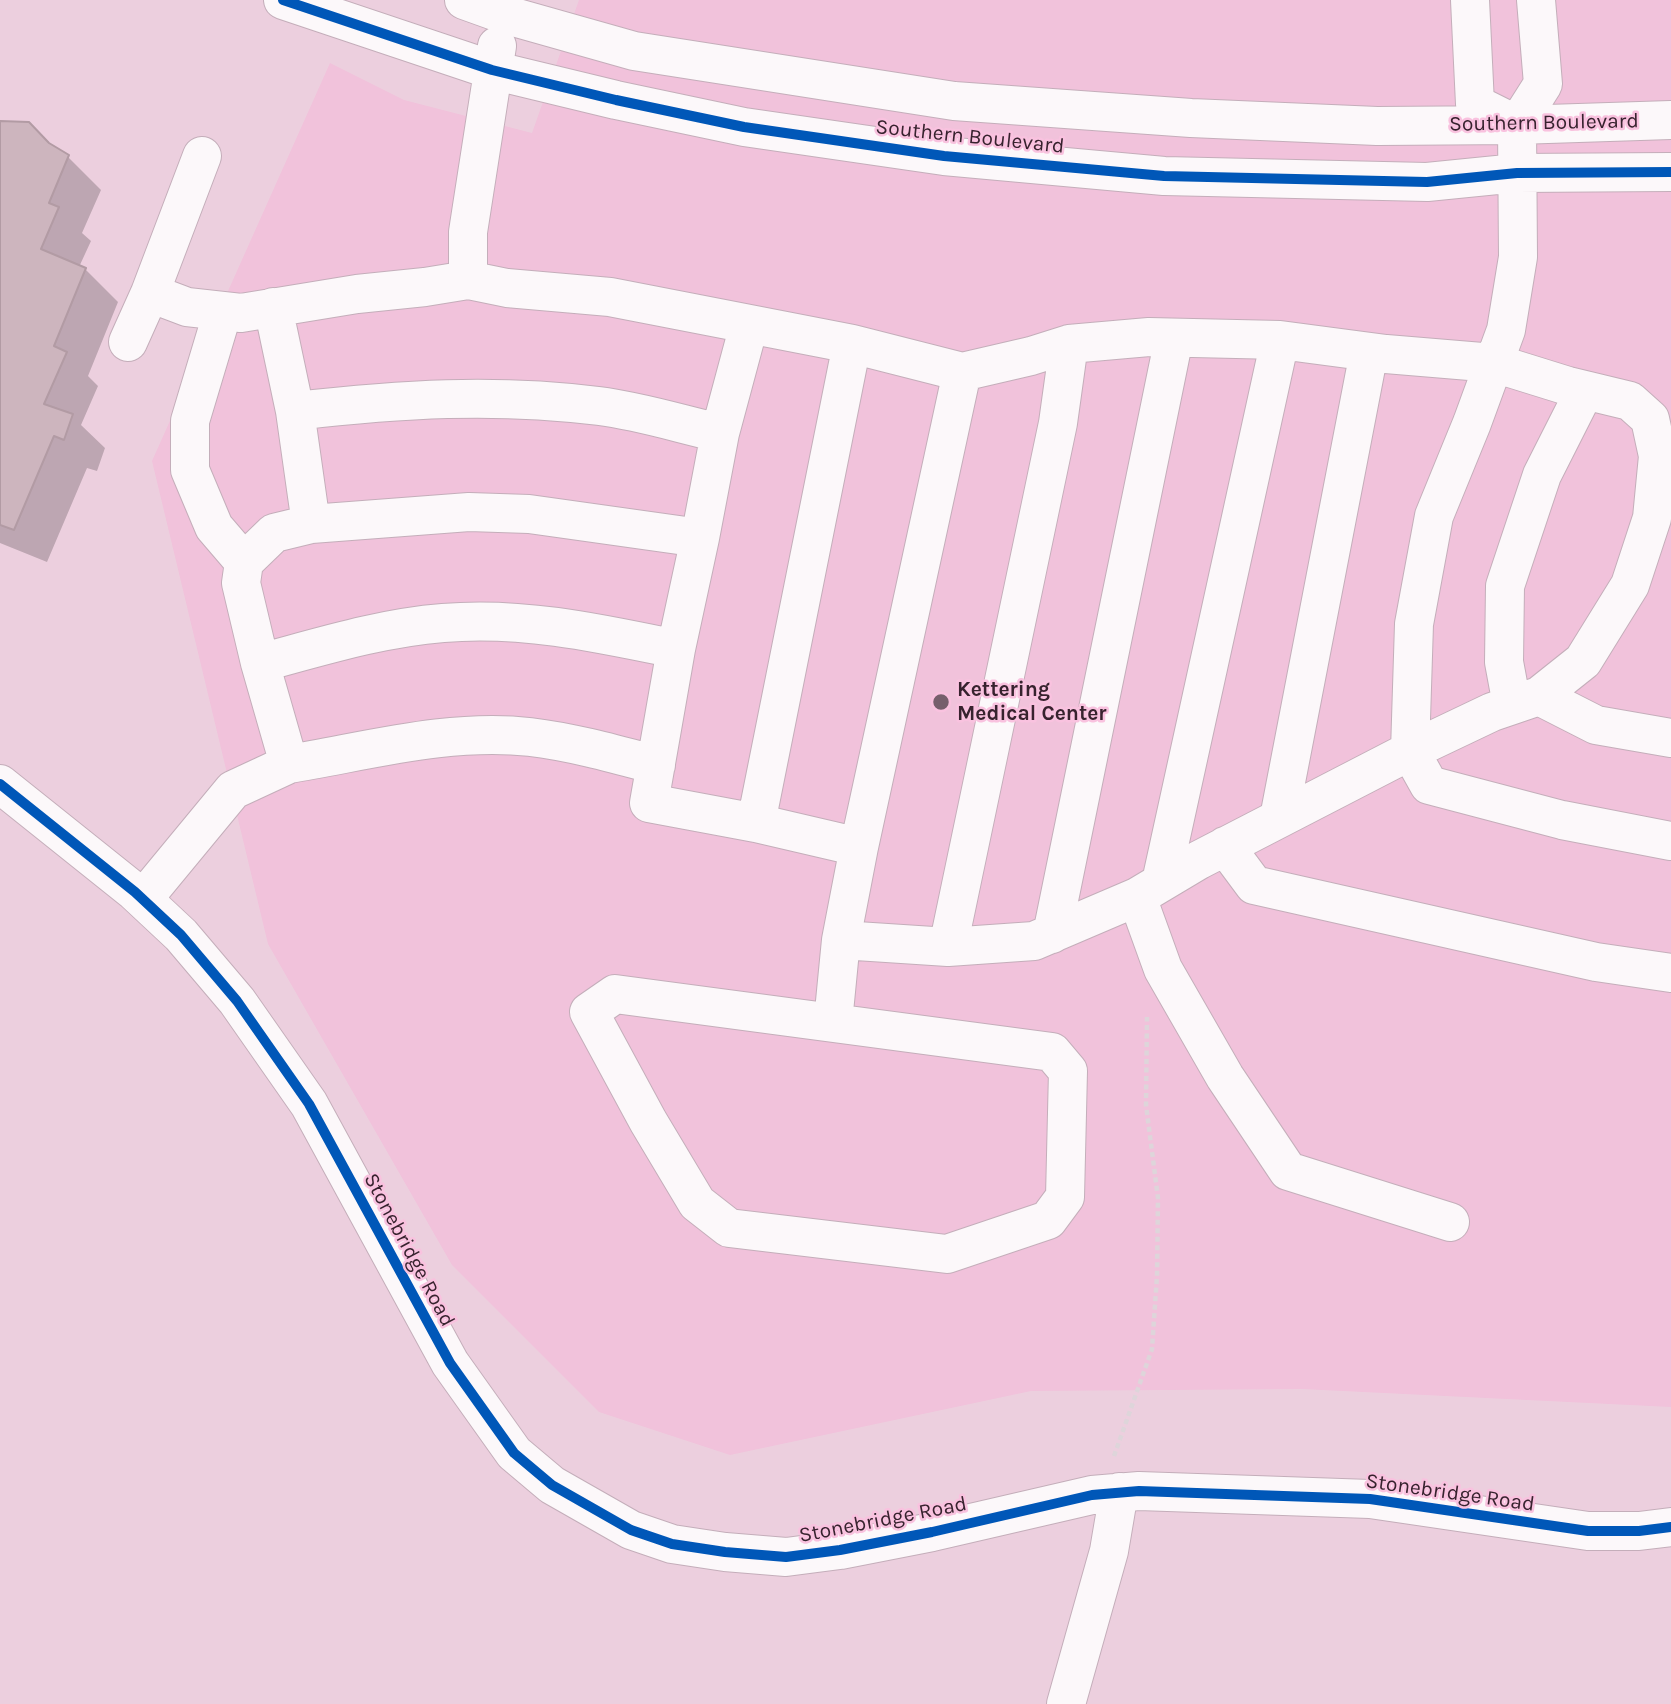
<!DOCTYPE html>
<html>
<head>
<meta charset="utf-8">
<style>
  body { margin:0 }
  canvas { display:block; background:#eccfde }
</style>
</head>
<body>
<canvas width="1671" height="1704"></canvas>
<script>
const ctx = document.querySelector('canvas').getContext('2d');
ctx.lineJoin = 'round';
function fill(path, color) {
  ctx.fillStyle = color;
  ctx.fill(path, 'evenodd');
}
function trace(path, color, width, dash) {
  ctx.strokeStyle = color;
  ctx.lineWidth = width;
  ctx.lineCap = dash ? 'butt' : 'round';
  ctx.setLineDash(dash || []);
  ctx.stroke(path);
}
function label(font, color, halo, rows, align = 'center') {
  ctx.font = font + ' Karla,sans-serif';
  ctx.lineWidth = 5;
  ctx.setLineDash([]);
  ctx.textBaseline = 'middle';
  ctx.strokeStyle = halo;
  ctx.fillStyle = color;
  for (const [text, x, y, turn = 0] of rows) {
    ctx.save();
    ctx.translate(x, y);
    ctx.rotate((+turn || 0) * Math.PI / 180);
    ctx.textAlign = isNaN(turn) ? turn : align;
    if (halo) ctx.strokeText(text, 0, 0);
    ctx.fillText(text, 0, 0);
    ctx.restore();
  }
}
fill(new Path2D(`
  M579,0H1671V1407L1302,1389L1031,1391L730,1455L599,1412L452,1265L268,944L152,461L330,63L404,100L532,133Z`), '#f1c2db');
fill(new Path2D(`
  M0,123L49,145L68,157L101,190L82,233L91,241L79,267L85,269L118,302L88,376L98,386L81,425L105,448L97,471L87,468L47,562L0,543Z`), '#0003');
const building = new Path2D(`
  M0,121L29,122L49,143L69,155L49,203L59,207L41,249L86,268L54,346L67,352L44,404L73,414L64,440L54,436L14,530L0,525Z`);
fill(building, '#cdb5be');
trace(building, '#b29ba4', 2);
const minor = new Path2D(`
  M283,0L492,70L616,100L744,127L944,156L1164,176L1427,182L1517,173L1671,172
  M464,0L503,14L634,51L954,101L1191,118L1377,126L1517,125L1671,120
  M1470,0L1475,104L1517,125
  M468,280V232L497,46
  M150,293L187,307L241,313L357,294L425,287L468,280L507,288L610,297L852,344L962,372L1031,356L1069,344L1058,423L948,947
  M273,307L295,411L311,524
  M223,311L190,421V470L214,527L244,562
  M749,325L720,433L700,538L676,649L649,803L756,823L859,847
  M128,342L150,293L202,156
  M1069,344L1149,337L1280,340L1386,354L1494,363L1568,386L1630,401L1650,419L1658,456L1652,518L1630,585L1583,661L1539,696L1492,712L1410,751L1429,785L1562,820L1671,841
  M295,411C400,399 494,393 599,406C640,411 680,424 720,433
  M260,663C320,647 380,628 443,623C521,616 599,633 676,649
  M1539,696L1596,725L1671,738
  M1512,705L1504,662L1505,586L1542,475L1585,390
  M656,765C615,754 572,742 530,737C450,728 368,751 289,764L260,663L241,583L244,562L274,533L311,524L469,512L529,514L700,538
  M0,784L135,892L181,935L237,1001L309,1104L450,1363L514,1453L552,1485L631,1530L672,1544L725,1552L786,1557L840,1550L932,1532L1092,1495L1139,1491L1370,1499L1588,1531H1639L1671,1527
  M1279,818L1369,352
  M756,823L852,344
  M1225,846L1254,885L1596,962L1671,973
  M1161,882L1280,340
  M143,899L233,790L289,764
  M1052,934L1174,338
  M841,940L948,947L1034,941L1137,897
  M615,994L1052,1052L1068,1071L1065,1197L1048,1220L947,1254L729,1228L697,1203L648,1121L589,1012Z
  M833,1022L841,940L859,847L962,372
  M1450,1222L1288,1171L1225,1077L1163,969L1137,897L1199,860L1410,751L1414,624L1434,516L1472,423L1506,330L1518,257L1517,125L1543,84L1536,0
  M1066,1704L1109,1551L1119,1492`);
trace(minor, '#c4aeba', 40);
trace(new Path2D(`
  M1114,1456L1152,1349L1157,1276L1158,1198L1146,1105L1147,1017`), '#ded5da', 4.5, [5, 3.5]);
trace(minor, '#fcf8fa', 38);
trace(new Path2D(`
  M283,0L492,70L616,100L744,127L944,156L1164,176L1427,182L1517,173L1671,172
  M0,784L135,892L181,935L237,1001L309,1104L450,1363L514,1453L552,1485L631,1530L672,1544L725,1552L786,1557L840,1550L932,1532L1092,1495L1139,1491L1370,1499L1588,1531H1639L1671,1527`), '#0057b8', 10);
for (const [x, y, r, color] of [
  [941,702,9,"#765f6c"]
]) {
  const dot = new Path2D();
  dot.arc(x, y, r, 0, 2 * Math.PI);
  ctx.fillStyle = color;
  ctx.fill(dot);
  trace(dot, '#f9c2df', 2.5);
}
label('21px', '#37222e', '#f9c2df', [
  ["Southern Boulevard",1544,123,-1],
  ["Southern Boulevard",970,137,6],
  ["Stonebridge Road",409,1250,62],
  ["Stonebridge Road",1450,1493,8],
  ["Stonebridge Road",883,1520,-11]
]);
label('bold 21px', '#37222e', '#f9c2df', [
  ["Kettering",957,690],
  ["Medical Center",957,714]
], 'left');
</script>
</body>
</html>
